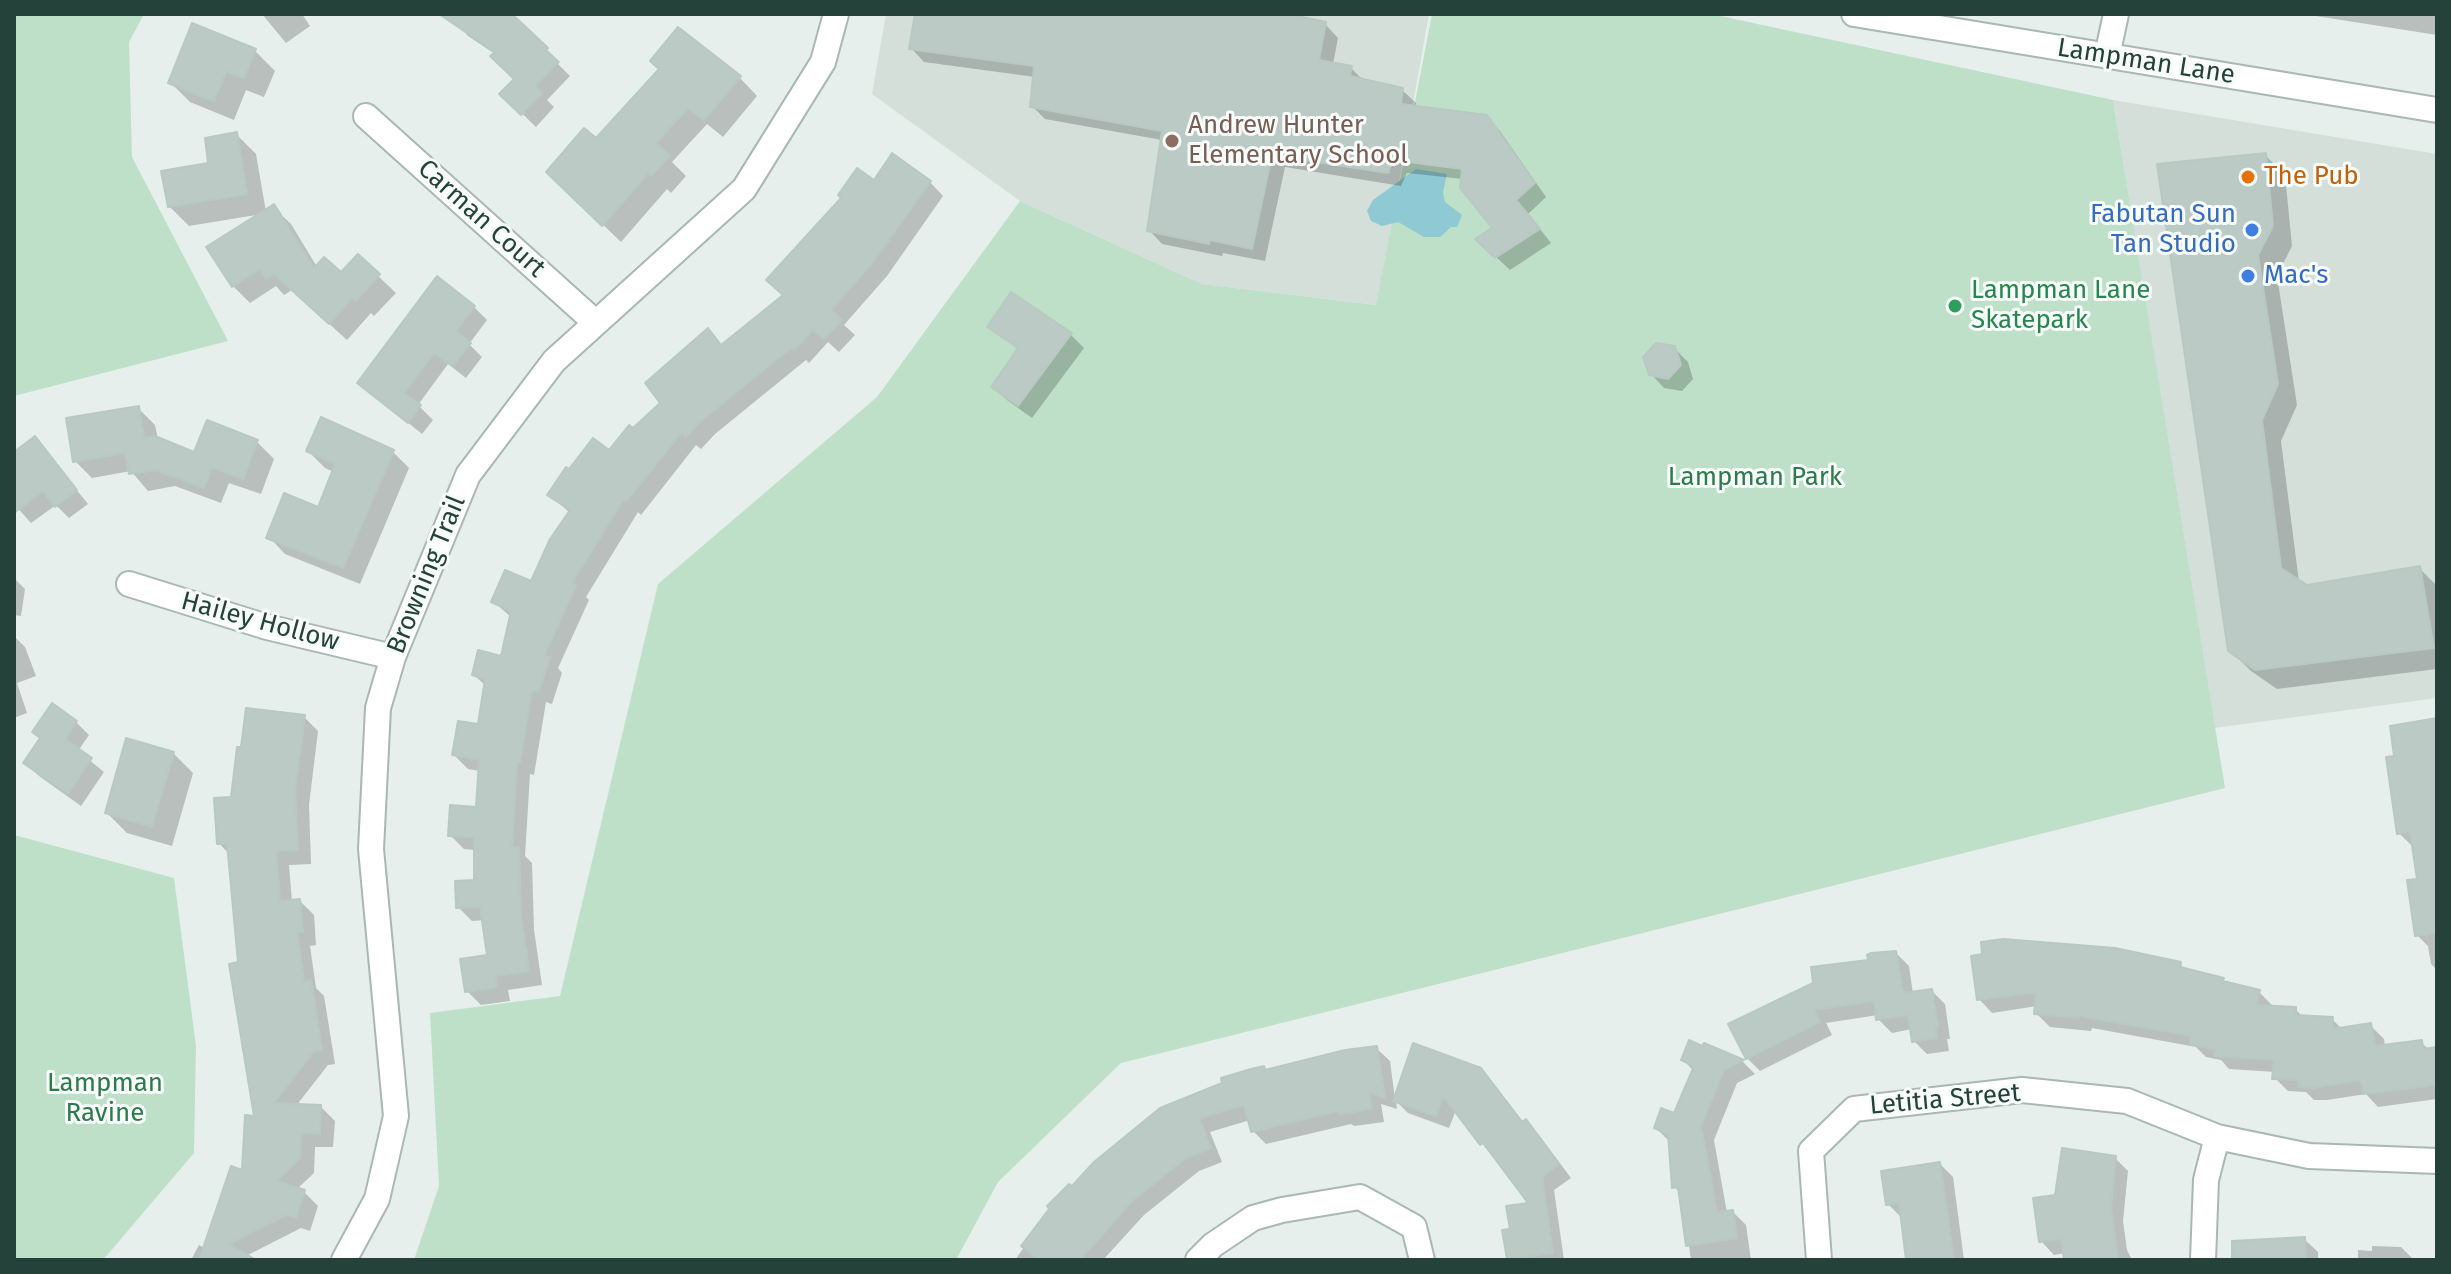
<!DOCTYPE html>
<html>
<head>
<meta charset="utf-8">
<style>
  body { margin:0 }
  #map { position:relative; width:2451px; height:1274px; overflow:hidden; background:#e6efeb; font-family:"Fira Sans",sans-serif }
  canvas { display:block }
  .frame { position:absolute; inset:0; border:16px solid #24423a; pointer-events:none }
</style>
</head>
<body>
<div id="map">
<canvas width="2451" height="1274"></canvas>
<div class="frame"></div>
</div>
<script>
const ctx = document.querySelector('canvas').getContext('2d');
ctx.lineJoin = 'round';
function fill(path, color) {
  ctx.fillStyle = color;
  ctx.fill(path, 'evenodd');
}
function trace(path, color, width, dash) {
  ctx.strokeStyle = color;
  ctx.lineWidth = width;
  ctx.lineCap = dash ? 'butt' : 'round';
  ctx.setLineDash(dash || []);
  ctx.stroke(path);
}
function label(font, color, halo, rows, align = 'center') {
  ctx.font = font + ' "Fira Sans",sans-serif';
  ctx.lineWidth = 6;
  ctx.setLineDash([]);
  ctx.textBaseline = 'middle';
  ctx.strokeStyle = halo;
  ctx.fillStyle = color;
  for (const [text, x, y, turn = 0] of rows) {
    ctx.save();
    ctx.translate(x, y);
    ctx.rotate((+turn || 0) * Math.PI / 180);
    ctx.textAlign = isNaN(turn) ? turn : align;
    if (halo) ctx.strokeText(text, 0, 0);
    ctx.fillText(text, 0, 0);
    ctx.restore();
  }
}
fill(new Path2D(`
  M886,14H1429L1377,305L1202,284L1020,201L872,94Z
  M2113,100L2437,154V698L2214,728Z`), '#d4dfda');
fill(new Path2D(`
  M14,14H144L129,42L132,157L228,341L14,396Z
  M1432,14H1711L2113,100L2225,788L1121,1063L998,1182L956,1260H414L439,1186L430,1013L560,996L658,584L877,397L1020,201L1202,284L1376,305Z
  M14,835L174,878L196,1046L194,1153L103,1260H14Z`), '#bfe0c8');
fill(new Path2D(`
  M1416,169L1447,174L1443,192L1445,202L1462,215L1457,227H1451L1440,237H1424L1398,222L1382,226L1371,221L1367,211L1373,200Z`), '#8ec9d4');
fill(new Path2D(`
  M262,14H302L310,26L286,43Z
  M460,14H509L560,62L558,64L570,76L547,100L554,107L536,127L502,94L517,79L495,54L468,36L455,22Z
  M917,14H1283L1325,24L1338,38L1333,64L1351,68L1364,81L1402,90L1416,103L1415,107L1486,117L1500,131L1546,197L1528,214L1551,243L1510,270L1478,240L1494,229L1463,179L1407,173L1401,186L1285,167L1265,261L1223,253L1222,256L1162,244L1149,230L1162,140L1045,119L1032,106L1035,77L924,62L911,48Z
  M2303,14H2437V35Z
  M678,29L740,78L757,96L723,137L707,124L672,162L686,176L671,193L667,189L621,242L566,189L596,141L661,69Z
  M255,51L275,71L264,97L246,90L234,120L190,102L170,82Z
  M236,134L256,154L266,212L273,207L291,224L317,267L341,275L358,257L396,293L374,316L371,313L347,340L292,290L284,295L276,286L250,303L233,286L262,214L189,226L169,206Z
  M2265,155L2285,175L2292,246L2277,276L2297,405L2281,441L2299,582L2307,587L2419,568L2437,586V669L2277,689L2251,671L2230,650Z
  M874,182H930L943,196L887,276L844,325L855,335L839,352L828,342L809,363L806,360L715,434L701,449L696,445L641,515L638,512L586,597L589,600L558,668L562,673L552,704L546,702L534,775L530,774L525,856L532,863L534,930L542,985L508,990L510,1001L481,1005L467,991L489,957L484,920L472,921L458,907L477,882L476,850L464,849L450,835L478,809L480,771L468,769L454,755L479,727L486,686L474,675L502,658L512,618L494,602L532,584L570,513L550,495L610,453L663,403L708,331L723,346L785,296Z
  M474,307L487,320L469,344L482,357L466,378L448,364L418,405L433,420L422,434L359,383Z
  M990,327L1071,335L1084,348L1032,418L1007,400L994,387L1019,350Z
  M1674,348L1688,362L1693,379L1682,391L1664,388L1651,374Z
  M138,408L155,425L158,439L196,454L257,442L274,459L261,494L229,483L221,503L175,486L148,491L131,471L92,478L75,461Z
  M35,439L88,504L69,518L56,505L31,523L14,504V455Z
  M308,451L393,452L409,468L360,584L285,554L269,537L319,510L334,472L325,468Z
  M14,578L25,589L21,616L14,615Z
  M14,636L25,647L36,676L17,683L27,713L14,718Z
  M304,717L318,731L309,805L311,864L289,865L292,902L300,901L314,915L316,945L310,946L316,988L324,996L335,1064L328,1065L296,1106L321,1107L335,1121L333,1147H315L314,1173L296,1190L304,1192L318,1206L310,1231L301,1228L246,1256L252,1260H191L199,1245L205,1248L244,1173L257,1118L230,855L219,843L232,799Z
  M2437,720V970L2431,964L2428,946L2417,935L2419,881L2412,846L2399,833L2397,758Z
  M76,722L89,735L78,751L104,772L81,806L39,776L25,763Z
  M173,753L193,773L172,846L127,833L107,813Z
  M1896,953L1909,966L1913,994L1932,991L1945,1004L1950,1039H1947L1949,1051L1927,1054L1914,1041L1912,1029L1892,1033L1878,1019V1015L1826,1023L1832,1035L1760,1071L1747,1058L1870,961Z
  M2180,964L2187,971L2259,992L2272,1005L2271,1008L2295,1009L2303,1017L2332,1019L2343,1030L2370,1025L2384,1039L2385,1047L2421,1042L2429,1050L2437,1049V1099L2378,1107L2366,1094L2327,1100H2314L2306,1092L2288,1091L2275,1078V1072L2229,1069L2221,1060L2206,1057L2196,1047L2092,1028L2091,1031L2050,1027L2036,1013L2037,1006L1992,1013L1979,999Z
  M1705,1045L1743,1062L1755,1074L1737,1083L1714,1140L1727,1213L1733,1212L1746,1225L1751,1260H1691L1681,1193L1674,1187L1669,1141L1656,1128L1675,1116L1694,1071L1683,1060Z
  M1376,1048L1390,1061L1395,1099L1480,1070L1494,1084L1524,1123L1526,1122L1539,1135L1571,1178L1554,1190L1564,1260H1508L1504,1232L1512,1231L1531,1204L1456,1110L1449,1128L1408,1113L1396,1101L1397,1109L1381,1104L1384,1122L1354,1126L1351,1124L1266,1144L1253,1131L1250,1120L1210,1132L1222,1162L1199,1171L1144,1215L1103,1260H1015L1052,1208L1072,1189L1263,1068L1267,1072Z
  M2115,1158L2128,1171L2123,1221L2127,1250L2132,1260H2066L2065,1253L2054,1255L2041,1241L2057,1197Z
  M1940,1164L1953,1177L1964,1260H1908L1901,1217L1888,1204Z
  M2304,1239L2318,1252V1260H2265Z
  M2372,1246L2401,1247L2414,1260H2358V1250L2372,1251Z`), '#0003');
const building = new Path2D(`
  M439,14H512L548,48L546,50L558,62L535,86L542,93L521,115L499,94L514,79L490,56L495,52Z
  M915,14H1288L1326,22L1319,60L1352,66L1350,76L1403,88L1401,104L1487,115L1535,183L1516,200L1540,229L1495,258L1475,239L1492,228L1460,188L1462,169L1393,160L1388,173L1272,155L1252,249L1210,240L1209,244L1147,231L1162,131L1030,107L1034,66L909,49Z
  M192,23L256,49L244,78L226,71L214,101L168,83Z
  M678,27L741,76L704,120L688,108L656,143L670,156L651,176L648,173L602,226L546,172L584,128L596,138L659,69L650,61Z
  M237,132L247,194L168,207L161,171L208,163L205,138Z
  M892,153L931,181L873,262L831,310L842,320L824,339L813,330L794,350L791,348L702,420L686,437L682,432L626,502L623,500L572,583L576,585L544,656L550,657L539,691L532,690L520,762H517L512,847H519L521,915L529,971L495,976L497,987L465,992L460,959L487,955L480,907L456,908L455,881L474,880V837L448,836L450,805L476,807L479,760L452,755L458,721L478,724L485,679L472,675L478,650L501,656L511,611L491,602L505,570L531,581L550,539L570,510L547,495L566,467L569,469L593,438L609,450L629,425L633,428L660,403L645,383L708,328L721,345L783,295L766,280L841,198L838,195L857,168L874,180Z
  M2266,153L2273,226L2258,255L2278,384L2262,420L2281,568L2307,585L2420,566L2434,648L2255,670L2228,651L2157,164Z
  M274,204L314,268L324,257L341,272L358,254L380,274L356,301L352,298L329,324L274,274L266,279L260,269L232,287L206,247Z
  M437,276L475,306L456,331L471,343L452,366L434,353L404,393L421,405L408,423L357,383Z
  M1011,292L1072,333L1018,406L991,387L1018,348L987,327Z
  M1656,343L1675,346L1681,365L1668,379L1649,375L1643,357Z
  M139,406L144,438L155,436L194,452L207,420L258,440L243,479L212,467L204,488L156,470L129,474L125,453L73,462L66,418Z
  M321,417L394,450L343,568L266,538L284,493L318,507L335,464L306,451Z
  M35,436L77,490L55,507L43,491L14,513V452Z
  M52,703L77,721L65,739L92,758L68,794L23,763L40,738L32,732Z
  M246,708L305,715L295,790L298,850L276,851L280,901L300,899L303,932H297L304,981L311,980L322,1050L314,1051L274,1103L321,1105L320,1134L301,1133L300,1158L277,1181L305,1190L296,1218L286,1215L229,1244L256,1260H199L231,1166L242,1170L245,1115L254,1116L229,964L238,962L227,844H217L214,798L231,797L237,747H241Z
  M2437,718V933L2415,936L2407,880L2417,879L2410,832L2397,834L2386,757L2394,756L2390,726Z
  M126,738L174,752L152,827L105,813Z
  M2003,939L2115,948L2181,962L2180,967L2224,978L2223,981L2260,990L2256,1005L2296,1007V1015L2333,1017L2332,1029L2371,1023L2375,1046L2422,1040L2423,1049L2437,1047V1085L2363,1094L2361,1080L2313,1088L2298,1087L2299,1080L2272,1079L2274,1060L2214,1056L2215,1050L2190,1044L2192,1036L2079,1016V1018L2034,1014L2036,992L1977,1000L1971,956L1982,954L1981,942Z
  M1896,951L1903,993L1932,989L1938,1026L1935,1027L1937,1038L1912,1042L1908,1015L1876,1020L1874,1001L1814,1010L1820,1022L1746,1059L1728,1024L1813,983L1811,967L1868,960L1867,955L1871,953Z
  M1689,1040L1702,1046L1704,1043L1744,1060L1724,1070L1701,1126L1717,1212L1733,1210L1737,1238L1686,1246L1678,1187L1672,1188L1668,1134L1654,1128L1661,1108L1674,1113L1694,1066L1681,1060Z
  M1413,1043L1481,1068L1522,1122L1526,1119L1559,1164L1542,1177L1553,1253L1507,1259L1502,1230L1510,1229L1506,1206L1528,1203L1483,1143L1480,1145L1443,1096L1436,1116L1393,1101Z
  M1377,1046L1385,1098L1369,1092L1372,1109L1339,1114L1338,1111L1251,1132L1244,1105L1199,1118L1211,1148L1186,1158L1131,1202L1080,1260H1039L1021,1246L1049,1209L1047,1206L1069,1184L1072,1186L1094,1162L1160,1108L1222,1083L1221,1078L1251,1069L1264,1066L1265,1070L1345,1050Z
  M2062,1148L2116,1156L2111,1207L2118,1260H2064L2061,1239L2039,1242L2033,1198L2055,1195Z
  M1940,1162L1954,1260H1906L1899,1203L1886,1205L1881,1171Z
  M2305,1237L2306,1260H2232V1241Z`);
fill(building, '#bbcac4');
trace(building, '#b8c9c2', 2);
const minor = new Path2D(`
  M1854,14L2437,110
  M2107,56L2116,14
  M366,116L596,323
  M129,584L267,627L393,657
  M344,1260L377,1199L396,1116L371,849L378,708L393,657L468,475L554,361L744,189L823,62L836,14
  M1198,1260L1213,1245L1253,1218L1282,1210L1360,1197L1414,1227L1422,1260
  M1819,1260L1811,1151L1854,1109L2022,1090L2127,1101L2217,1137L2309,1156L2437,1161
  M2203,1260L2206,1180L2217,1137`);
trace(minor, '#a8b8b2', 28);
trace(minor, '#fff', 24);
for (const [x, y, r, color] of [
  [1172,141,8,"#8d6e63"],
  [2248,177,8,"#e8710a"],
  [2252,230,8,"#3f7fe0"],
  [2248,276,8,"#3f7fe0"],
  [1955,306,8,"#2e9e5b"]
]) {
  const dot = new Path2D();
  dot.arc(x, y, r, 0, 2 * Math.PI);
  ctx.fillStyle = color;
  ctx.fill(dot);
  trace(dot, '#f7fbf9', 3);
}
label('26px', '#24423a', '#f7fbf9', [
  ["Lampman Lane",2146,62,9],
  ["Carman Court",481,219,42],
  ["Browning Trail",427,575,-68],
  ["Hailey Hollow",260,622,15],
  ["Letitia Street",1945,1100,-5]
]);
label('26px', '#785e54', '#f7fbf9', [
  ["Andrew Hunter",1188,126],
  ["Elementary School",1188,156]
], 'left');
label('26px', '#c56008', '#f7fbf9', [
  ["The Pub",2264,177]
], 'left');
label('26px', '#366cbe', '#f7fbf9', [
  ["Fabutan Sun",2236,215],
  ["Tan Studio",2236,245],
  ["Mac's",2264,276,"left"]
], 'right');
label('26px', '#27864d', '#f7fbf9', [
  ["Lampman Lane",1971,291],
  ["Skatepark",1971,321]
], 'left');
label('26px', '#2d7a4b', '#f7fbf9', [
  ["Lampman Park",1755,478],
  ["Lampman",105,1084],
  ["Ravine",105,1114]
]);
</script>
</body>
</html>
